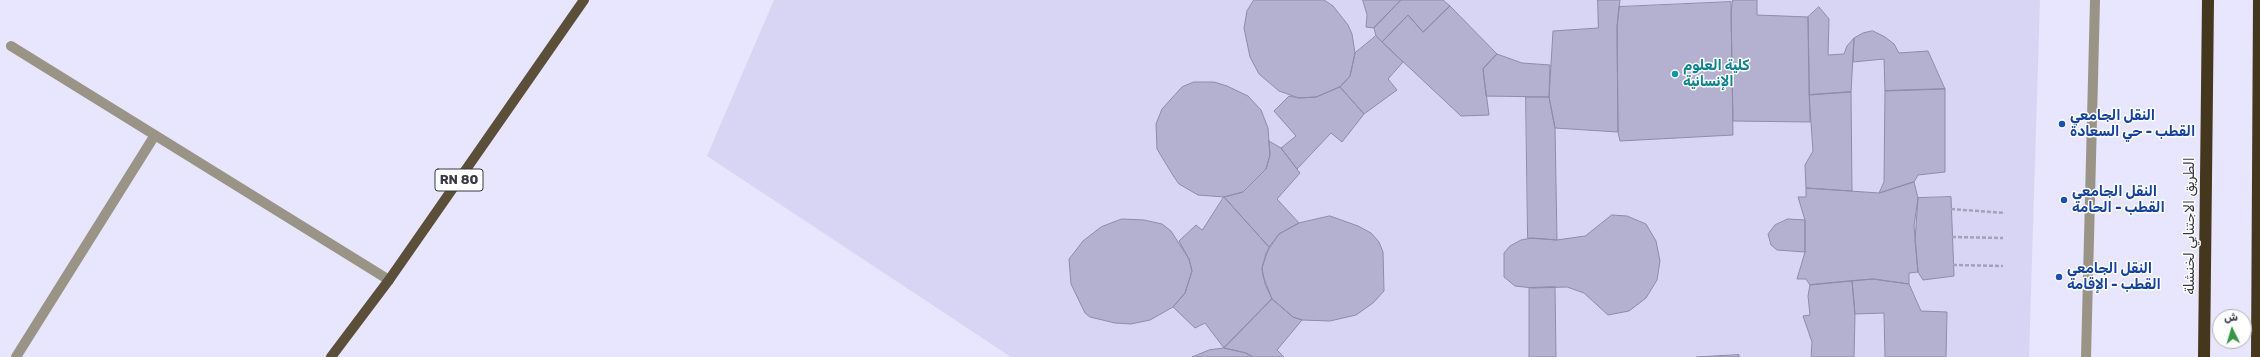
<!DOCTYPE html>
<html>
<head>
<meta charset="utf-8">
<style>
  body { margin:0 }
  #map { position:relative; width:2260px; height:357px; overflow:hidden; background:#e7e5ff; font-family:Rubik,Cairo,sans-serif }
  canvas { display:block }
  .north { position:absolute; left:2212px; top:309px; width:40px; height:40px; box-sizing:border-box; background:#fff; border:1px solid #b0b0b5; border-radius:50%; rotate:355deg; font-size:11px; font-weight:700; line-height:16px; text-align:center; color:#3a3945 }
  .north::after { content:''; display:block; margin:auto; width:14px; height:18px; background:#379548; clip-path:polygon(50% 0,100% 100%,50% 72%,0 100%) }
</style>
</head>
<body>
<div id="map">
<canvas width="2260" height="357"></canvas>
<div class="north">ش</div>
</div>
<script>
const ctx = document.querySelector('canvas').getContext('2d');
ctx.lineJoin = 'round';
function fill(path, color) {
  ctx.fillStyle = color;
  ctx.fill(path, 'evenodd');
}
function trace(path, color, width, dash) {
  ctx.strokeStyle = color;
  ctx.lineWidth = width;
  ctx.lineCap = dash ? 'butt' : 'round';
  ctx.setLineDash(dash || []);
  ctx.stroke(path);
}
function label(font, color, halo, rows, align = 'center') {
  ctx.font = font + ' Rubik,Cairo,sans-serif';
  ctx.lineWidth = 3;
  ctx.setLineDash([]);
  ctx.textBaseline = 'middle';
  ctx.strokeStyle = halo;
  ctx.fillStyle = color;
  for (const [text, x, y, turn = 0] of rows) {
    ctx.save();
    ctx.translate(x, y);
    ctx.rotate((+turn || 0) * Math.PI / 180);
    ctx.textAlign = isNaN(turn) ? turn : align;
    if (halo) ctx.strokeText(text, 0, 0);
    ctx.fillText(text, 0, 0);
    ctx.restore();
  }
}
fill(new Path2D(`
  M774,0H2040L2029,357H1011L707,156Z`), '#d8d5f4');
const building = new Path2D(`
  M1254,0H1324L1333,6L1348,25L1352,34L1355,53L1350,76L1340,87L1316,97L1299,98L1279,91L1259,74L1250,57L1244,28L1247,11Z
  M1363,0H1401L1374,28L1366,27L1367,15Z
  M1401,0H1443L1450,6L1423,32L1408,15L1382,42L1376,36L1374,28Z
  M1598,0H1620L1617,27L1618,132L1555,128L1549,97L1553,31L1598,28Z
  M1733,0H1757V15L1808,17L1810,122L1733,121L1731,14Z
  M1731,2L1733,135L1620,141L1618,132L1617,27L1619,7Z
  M1450,6L1497,54L1483,69L1489,115L1461,116L1382,42L1408,15L1423,32Z
  M1819,7L1829,19L1828,55L1844,54L1847,46L1854,38L1851,92L1809,95L1808,17Z
  M1873,31L1885,37L1894,44L1899,53L1928,51L1945,89L1885,91L1884,59L1853,62L1854,38L1863,33Z
  M1376,36L1403,62L1388,79L1397,90L1364,114L1340,87L1350,76L1355,53Z
  M1497,54L1522,63L1550,65L1549,97L1486,96L1483,69Z
  M1194,82H1214L1227,86L1248,96L1261,110L1268,128L1270,155L1266,169L1243,192L1224,197L1198,195L1179,184L1174,177L1157,149L1156,124L1162,109L1182,87Z
  M1340,87L1364,114L1342,142L1331,133L1297,169L1281,148L1296,136L1274,111L1289,96L1299,98L1316,97Z
  M1945,89V172L1918,175L1914,182L1879,193L1884,182L1885,91Z
  M1851,92L1852,191L1806,188L1805,165L1813,151L1809,95Z
  M1526,97H1549L1555,128L1557,240L1528,238Z
  M1269,141L1281,148L1300,173L1277,199L1299,223L1279,234L1269,247L1224,197L1243,192L1266,169L1270,155Z
  M1914,182L1918,198L1914,226L1918,272L1909,273V284L1873,279L1810,285L1806,279H1797L1805,252V220L1798,197H1806V188L1879,193Z
  M1224,197L1269,247L1262,268L1265,284L1272,299L1224,348L1205,323L1195,328L1173,307L1185,293L1192,271L1189,259L1179,241L1196,225L1202,230Z
  M1951,197L1954,276L1923,280L1918,272L1915,240L1918,198Z
  M1612,215L1627,216L1646,224L1656,241L1660,261L1657,280L1646,298L1629,311L1608,315L1584,293L1567,287L1533,288L1515,286L1504,277V253L1510,246L1521,240L1532,238L1557,240L1585,236Z
  M1330,216L1358,226L1371,233L1379,242L1383,252L1384,291L1373,303L1356,315L1330,321L1302,320L1293,317L1272,299L1263,276L1262,268L1266,253L1279,234L1299,223Z
  M1122,219L1144,220L1162,224L1171,231L1189,259L1192,271L1185,293L1173,307L1150,320L1131,324L1115,323L1090,317L1085,313L1071,284L1069,259L1073,254L1083,241L1101,227Z
  M1788,219L1805,220V252L1777,250L1771,245L1768,234L1775,225Z
  M1873,279L1909,284L1921,311L1947,312L1946,357H1885L1884,313L1855,314L1852,281Z
  M1852,281L1855,314L1854,357H1811L1812,342L1803,316L1810,315L1808,296L1810,285Z
  M1555,287L1556,357H1529V288Z
  M1272,299L1293,317L1302,320L1277,350L1284,357H1253L1246,353L1224,348Z
  M1224,348L1246,353L1253,357H1192L1209,350Z
  M1739,355V357H1697Z`);
fill(building, '#b4b0cf');
trace(building, '#8f8ca9', 1);
trace(new Path2D(`
  M1951,209L2005,213
  M1952,237L2003,238
  M1953,265L2003,266`), '#a4a2b7', 2.5, [4, 2]);
trace(new Path2D(`
  M11,46L389,280
  M16,357L155,135
  M2086,357L2095,0`), '#9a9487', 10);
trace(new Path2D(`
  M331,357L389,280L584,0`), '#5b4f39', 10);
trace(new Path2D(`
  M2204,357L2208,0
  M2257,357L2259,0`), '#44371e', 12);
for (const [x, y, r, color] of [
  [1675,74,4,"#0f9aa8"],
  [2062,124,4,"#1a4fb4"],
  [2064,200,4,"#1a4fb4"],
  [2059,277,4,"#1a4fb4"]
]) {
  const dot = new Path2D();
  dot.arc(x, y, r, 0, 2 * Math.PI);
  ctx.fillStyle = color;
  ctx.fill(dot);
  trace(dot, '#fff', 1.5);
}
for (const [x, y, w] of [
  [459,180,48]
]) {
  const box = new Path2D();
  box.roundRect(x - w / 2, y - 11, w, 22, 3);
  ctx.fillStyle = '#fff';
  ctx.fill(box);
  trace(box, '#3a3945', 1);
}
label('bold 13px', '#3a3945', null, [
  ["RN 80",459,180]
]);
label('bold 14px', '#0d838f', '#fff', [
  ["كلية العلوم",1683,66],
  ["الإنسانية",1683,82]
], 'left');
label('bold 14px', '#164399', '#fff', [
  ["النقل الجامعي",2070,116],
  ["القطب - حي السعادة",2070,132],
  ["النقل الجامعي",2072,192],
  ["القطب - الحامة",2072,208],
  ["النقل الجامعي",2067,269],
  ["القطب - الإقامة",2067,285]
], 'left');
label('14px', '#3a3945', '#fff', [
  ["الطريق الاجتنابي لخنشلة",2190,226,-90]
]);
</script>
</body>
</html>
